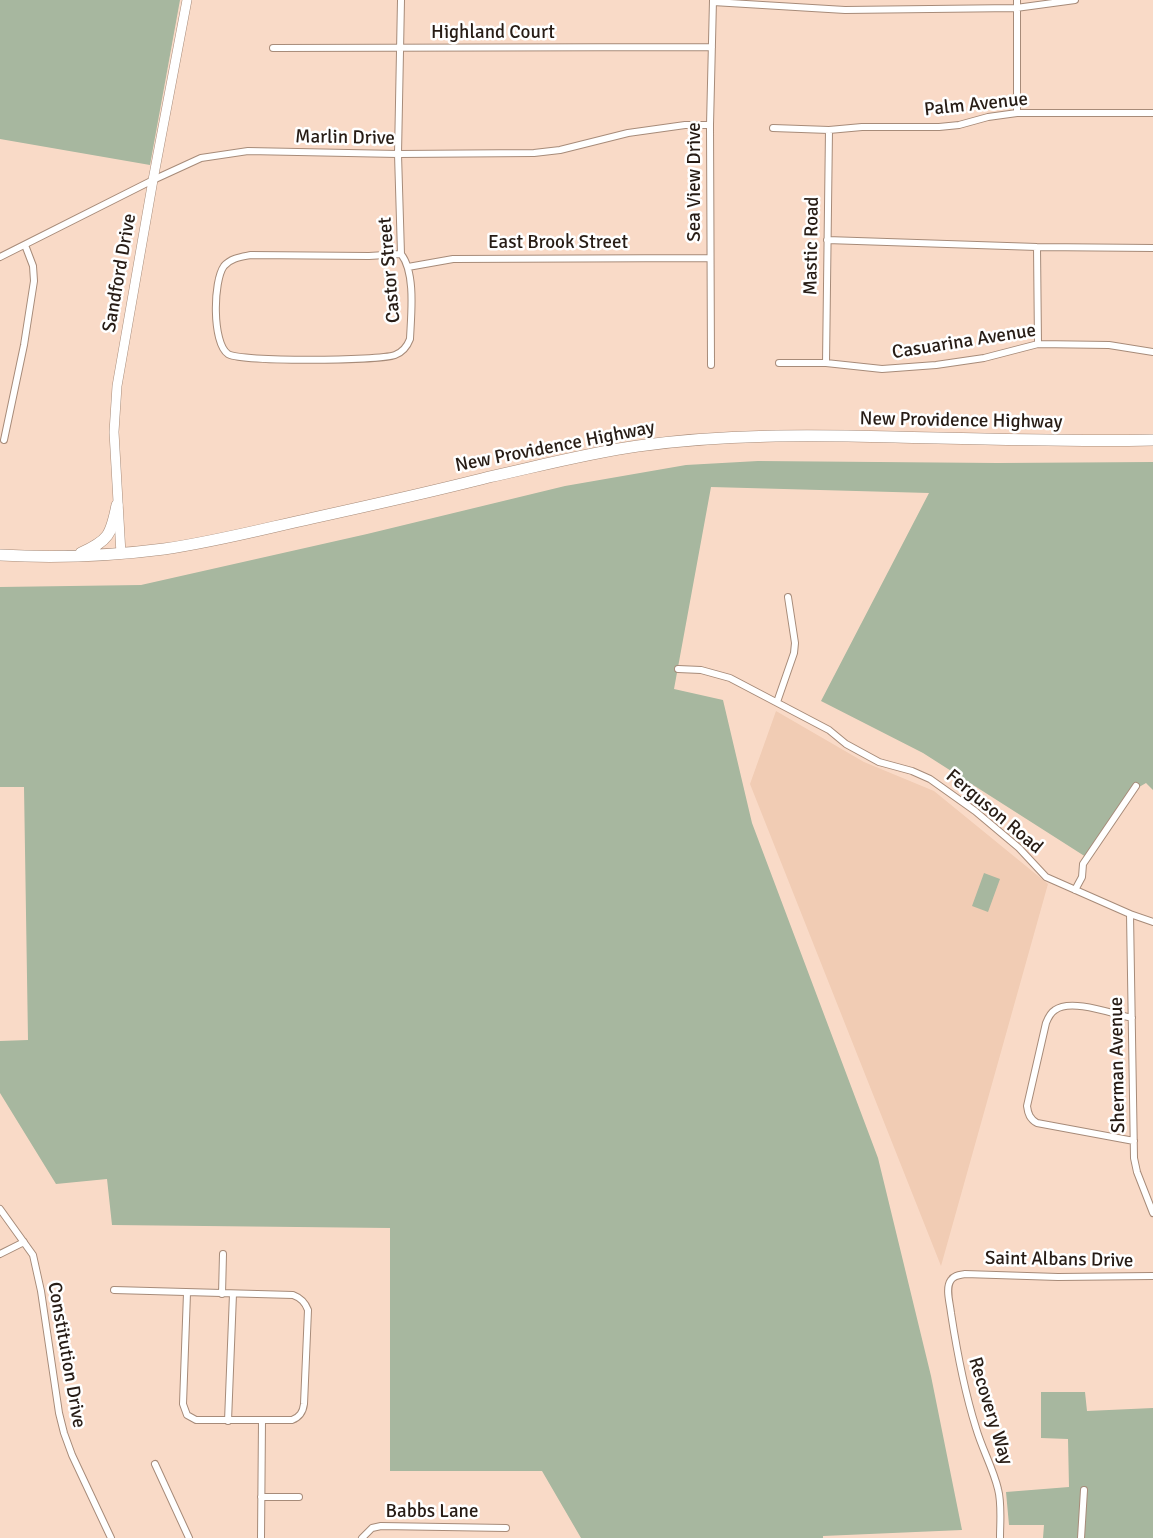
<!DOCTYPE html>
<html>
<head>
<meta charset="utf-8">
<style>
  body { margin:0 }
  canvas { display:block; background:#f9dac7 }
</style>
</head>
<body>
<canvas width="1153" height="1538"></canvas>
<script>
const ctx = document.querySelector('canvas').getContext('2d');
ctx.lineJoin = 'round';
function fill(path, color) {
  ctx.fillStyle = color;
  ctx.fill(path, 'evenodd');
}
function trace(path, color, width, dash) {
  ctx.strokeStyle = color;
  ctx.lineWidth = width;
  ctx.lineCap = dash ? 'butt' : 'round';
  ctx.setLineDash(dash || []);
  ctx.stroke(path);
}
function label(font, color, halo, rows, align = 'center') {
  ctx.font = font + ' Signika,sans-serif';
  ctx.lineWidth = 5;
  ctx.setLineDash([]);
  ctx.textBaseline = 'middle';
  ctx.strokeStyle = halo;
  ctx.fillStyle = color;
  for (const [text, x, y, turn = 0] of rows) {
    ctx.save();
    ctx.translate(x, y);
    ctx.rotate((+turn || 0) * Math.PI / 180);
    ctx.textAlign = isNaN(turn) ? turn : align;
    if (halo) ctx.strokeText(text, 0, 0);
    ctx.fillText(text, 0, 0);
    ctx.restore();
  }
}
fill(new Path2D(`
  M776,711L864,762L934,791L1048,884L941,1266L750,784Z`), '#f1ccb4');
fill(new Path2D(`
  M0,0H180L150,165L0,139Z
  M758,461L998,463L1153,462V790L1146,783L1134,790L1086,857L923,753L821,701L929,493L711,487L674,689L723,700L752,823L878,1158L931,1376L962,1530L823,1536V1538H581L542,1471H390V1228L112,1225L107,1179L56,1184L0,1093V1041L28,1040L24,787H0V587L141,585L367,534L565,486L686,465Z
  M984,873L1000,879L988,912L972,906Z
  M1041,1392H1085L1087,1411L1153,1408V1538H1043L1044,1525H1009L1006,1492L1069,1487L1068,1439L1041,1438Z`), '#a7b79f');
const street = new Path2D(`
  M401,0L398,154L401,254C416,273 411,315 410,339C407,347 403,352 395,355C379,361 239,362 228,354C212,343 213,281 224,266C231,258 241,257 251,255L369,256L401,254
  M1017,0V113
  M713,2L845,10L1016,8L1075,0
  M273,48L712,47
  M773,128L829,130L862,127H939L959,125L988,117L1017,113H1153
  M827,240L1037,247L1153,248
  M1037,247L1038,344
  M0,257L153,180L201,158L248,151L398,154L534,153L560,150L628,133L685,125H710
  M408,267L453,259L710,258
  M779,363H826L882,369L936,365L984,358L1038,344L1109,345L1153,352
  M826,363L829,130
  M711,365L710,125L713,0
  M4,440L24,345L34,281L33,266L25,245
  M678,669L701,670L730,678L829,730L846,744L879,762L912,771L930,779L975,811L1019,848L1046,877L1130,914L1153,922
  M777,702L794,653L795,643L788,597
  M1075,890L1082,877L1083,864L1136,786
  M1130,914L1134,1158L1137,1172L1153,1213
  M1132,1018C1113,1014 1071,998 1055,1010C1050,1013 1048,1018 1046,1023L1027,1106C1028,1114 1030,1119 1037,1123L1134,1141
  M0,1209L33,1255L41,1291L59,1413L64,1433L72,1455L111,1538
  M0,1254L24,1242
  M114,1290L293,1295C301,1298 305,1302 308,1310L304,1404C303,1412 300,1417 292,1420H196L187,1415L183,1404L187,1293
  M222,1294L223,1254
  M228,1421L233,1294
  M155,1464L189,1538
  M261,1497H299
  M261,1538L262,1420
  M362,1538L372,1528L381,1526L506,1528
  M1000,1538C1000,1522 1002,1504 998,1489C993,1468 982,1449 976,1428C964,1390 957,1352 951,1313C950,1303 945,1288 951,1280C954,1275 960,1275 965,1274L1058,1277L1153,1276
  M1081,1538L1084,1490`);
const secondary = new Path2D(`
  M121,554L114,432L117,386L153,180L187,0`);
const highway = new Path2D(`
  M81,553C109,540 111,535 117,505
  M0,555C54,558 110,556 164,549C214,542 263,529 313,518C372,505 431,492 489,477C539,466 588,453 638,446C724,434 809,435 895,437C981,439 1067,442 1153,440`);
trace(street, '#a78b79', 8);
trace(secondary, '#a78b79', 10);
trace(highway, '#a78b79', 12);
trace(street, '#fff', 6);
trace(secondary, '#fff', 9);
trace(highway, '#fff', 11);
label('19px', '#271c15', '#fff', [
  ["Highland Court",493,33],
  ["Palm Avenue",976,105,-6],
  ["Marlin Drive",345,138,1],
  ["Sea View Drive",695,182,-90],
  ["East Brook Street",558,243],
  ["Mastic Road",812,246,-89],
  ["Castor Street",390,270,-95],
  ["Sandford Drive",120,273,-80],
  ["Casuarina Avenue",964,342,-9],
  ["New Providence Highway",961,421,1],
  ["New Providence Highway",555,447,-11],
  ["Ferguson Road",994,812,40],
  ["Sherman Avenue",1118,1065,-91],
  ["Saint Albans Drive",1059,1260,1],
  ["Constitution Drive",66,1355,80],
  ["Recovery Way",990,1411,73],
  ["Babbs Lane",432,1512]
]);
</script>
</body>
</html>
